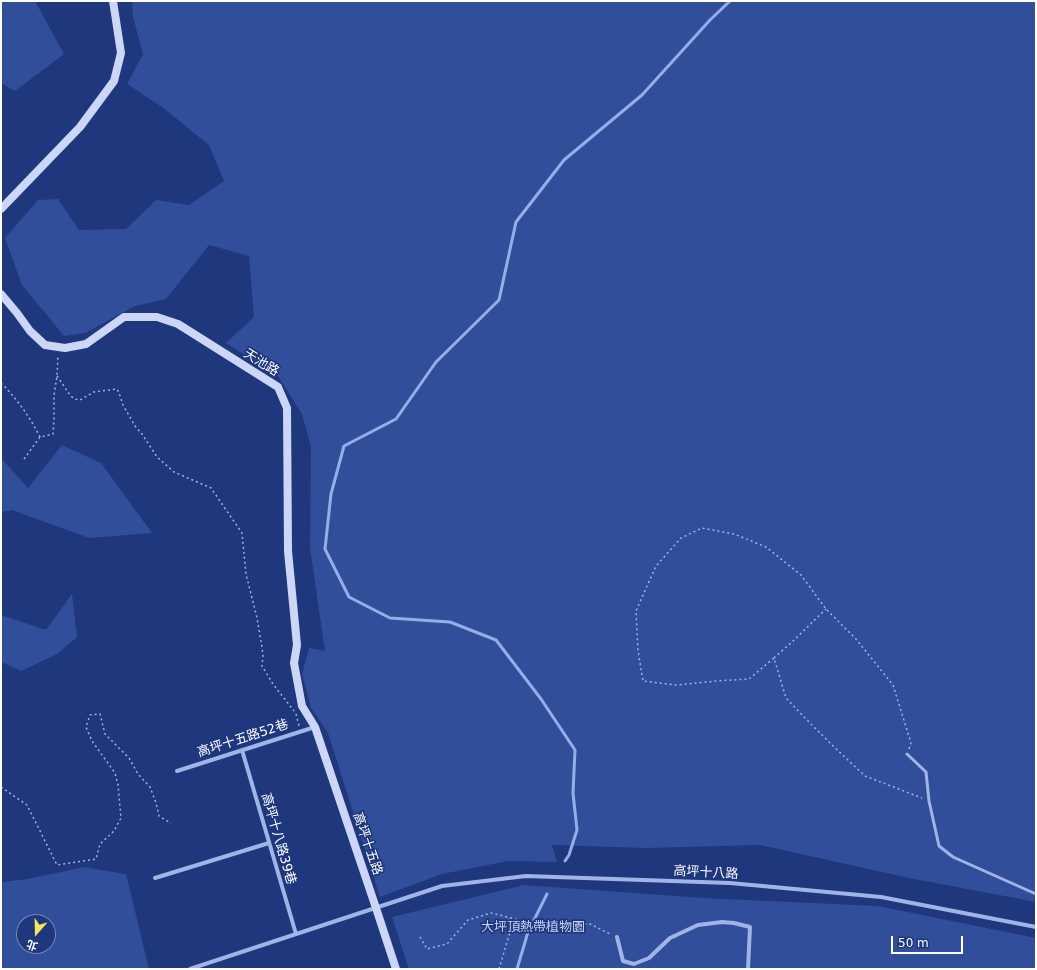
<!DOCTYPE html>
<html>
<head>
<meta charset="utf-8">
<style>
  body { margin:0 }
  #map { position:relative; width:1037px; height:970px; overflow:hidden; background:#1f377d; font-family:"DejaVu Sans","Noto Sans TC",sans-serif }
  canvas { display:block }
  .frame { position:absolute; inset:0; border:2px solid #fff; pointer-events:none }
  .north { position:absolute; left:16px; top:914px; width:40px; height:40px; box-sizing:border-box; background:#1f377d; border:1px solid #7987b1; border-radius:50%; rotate:200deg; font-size:11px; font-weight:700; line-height:16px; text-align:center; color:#fff }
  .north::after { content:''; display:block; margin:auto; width:14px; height:18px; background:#f5e561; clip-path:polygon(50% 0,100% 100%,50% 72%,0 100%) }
  .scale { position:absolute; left:891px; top:936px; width:72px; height:18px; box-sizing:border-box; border:2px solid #fff; border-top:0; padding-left:5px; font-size:12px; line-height:14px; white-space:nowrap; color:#fff; -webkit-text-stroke:3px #1f377d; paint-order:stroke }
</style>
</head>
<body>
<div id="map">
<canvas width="1037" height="970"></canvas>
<div class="frame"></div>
<div class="north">北</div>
<div class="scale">50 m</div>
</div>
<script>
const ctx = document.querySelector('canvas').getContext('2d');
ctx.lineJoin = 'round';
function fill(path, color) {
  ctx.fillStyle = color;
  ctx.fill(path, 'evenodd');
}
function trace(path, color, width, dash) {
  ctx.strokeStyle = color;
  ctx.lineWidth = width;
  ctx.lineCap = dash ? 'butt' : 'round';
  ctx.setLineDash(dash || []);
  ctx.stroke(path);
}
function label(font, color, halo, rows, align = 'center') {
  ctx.font = font + ' "DejaVu Sans","Noto Sans TC",sans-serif';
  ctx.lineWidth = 3.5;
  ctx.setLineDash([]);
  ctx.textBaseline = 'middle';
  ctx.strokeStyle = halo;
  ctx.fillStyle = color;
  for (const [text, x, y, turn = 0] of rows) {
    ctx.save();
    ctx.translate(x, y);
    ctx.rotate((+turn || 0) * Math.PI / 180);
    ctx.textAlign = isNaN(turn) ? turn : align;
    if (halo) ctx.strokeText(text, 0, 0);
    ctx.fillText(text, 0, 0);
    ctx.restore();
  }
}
fill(new Path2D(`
  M1,1H35L64,54L15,91L1,83Z
  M132,1H763L767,2L770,1H1036V902L914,879L760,845L646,848L552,845L557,862L508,861L442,874L380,897L328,733L311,708L302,674L309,648L325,651L310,548L311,447L302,414L278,376L226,343L254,317L249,256L209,245L166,299L135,306L85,333L64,336L22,285L5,238L38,200L58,199L79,230L126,229L156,200L189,205L224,181L209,145L162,107L127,84L143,54L133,17Z
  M62,445L101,463L152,533L89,538L12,510L1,512V458L28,488Z
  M72,594L77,637L57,654L21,671L1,662V615L46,630Z
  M84,867L126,874L149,969H1V882L28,879ZM24,922H48V946H24Z
  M524,885L703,898L878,906L1036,938V969H409L392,917Z`), '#314e9b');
trace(new Path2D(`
  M565,861L569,855L577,830L573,793L575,750L541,699L496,640L450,622L390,618L349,597L325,549L331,494L344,446L396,419L436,362L499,300L516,222L564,160L642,95L710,20L730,1
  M517,969L528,932L547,894`), '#95ade9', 3);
trace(new Path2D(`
  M57,376L70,395L74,399L80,400L94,392L117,389L119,393L123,405L135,426L142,434L157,457L174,472L211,488L242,533L246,574L257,618L262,647L263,656L262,666L273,684L294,711
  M1,383C17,399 30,417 40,437
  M24,459L40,437L53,434L54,419V395L57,376L58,355
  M774,658L793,641L826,609
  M296,714L299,726
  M909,749L911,743L893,685L856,639L826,609L801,575L766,547L734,534L702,528L681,538L656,566L636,611L638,651L643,681L676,685L716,681L749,679L774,658L786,698L805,718L832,745L865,776L922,798
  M1,787L27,805L57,865L96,859L100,844L114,831L121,818L118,785L115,773L92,741L86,727L90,715L100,714L105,734L129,758L138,774L150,787L156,803L159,816L171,823
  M420,937L427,949L447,944L468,920L491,913L527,922L590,924L610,934
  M499,969L510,932L508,917`), '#a1b4e7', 1.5, [2, 3]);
trace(new Path2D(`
  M907,754L926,772L929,801L939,846L953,857L1036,894`), '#a1b4e7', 3);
trace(new Path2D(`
  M242,750L296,934
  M177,771L315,727
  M155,878L269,843
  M617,937L623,961L634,964L649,958L670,938L698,925L722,922L734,923L750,927L748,969
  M190,969L442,886L526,876L730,883L881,897L1036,927`), '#a1b4e7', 4);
trace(new Path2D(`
  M1,209L80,127L114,81L121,53L113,1
  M1,294L17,313L30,331L45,345L65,348L86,344L124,317H157L178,324L278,387L287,408L288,551L297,645L294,663L302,706L315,727L376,908L396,969`), '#ccd6f6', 8);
label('13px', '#fff', '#1f377d', [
  ["天池路",261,363,32],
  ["高坪十五路52巷",243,739,-18],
  ["高坪十八路39巷",278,839,74],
  ["高坪十五路",367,844,71],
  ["高坪十八路",706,873,3]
]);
label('13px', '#c5d2f6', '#1f377d', [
  ["大坪頂熱帶植物園",533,928]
]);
</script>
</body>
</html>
